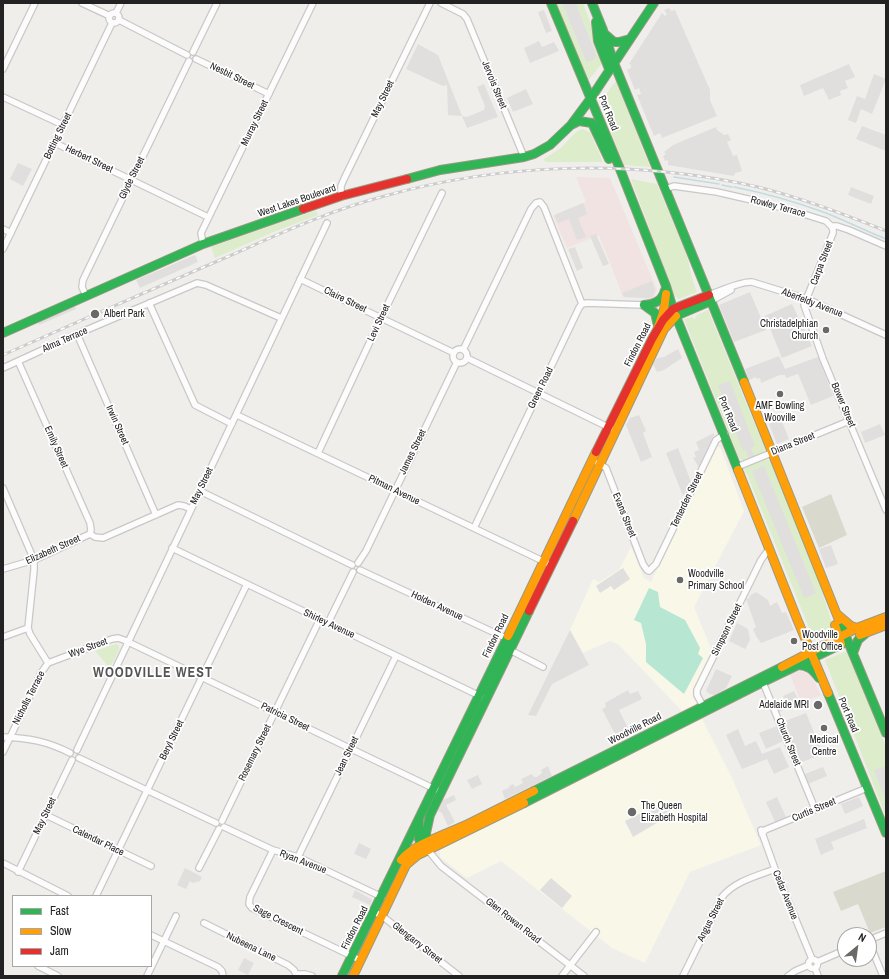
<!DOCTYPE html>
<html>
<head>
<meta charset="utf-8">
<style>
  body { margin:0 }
  #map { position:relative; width:889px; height:979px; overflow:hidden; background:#f0eeeb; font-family:"Archivo Narrow",sans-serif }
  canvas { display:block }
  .frame { position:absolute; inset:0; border:4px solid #222; pointer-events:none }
  .legend { position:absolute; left:12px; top:895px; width:140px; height:72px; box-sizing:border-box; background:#fff; border:1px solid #a7a7a7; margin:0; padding:5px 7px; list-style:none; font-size:12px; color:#222 }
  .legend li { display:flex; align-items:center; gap:8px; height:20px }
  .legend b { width:20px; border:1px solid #a7a7a7 }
  .north { position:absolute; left:837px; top:927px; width:40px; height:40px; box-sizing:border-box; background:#fff; border:1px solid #a7a7a7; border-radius:50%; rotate:29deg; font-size:11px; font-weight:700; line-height:16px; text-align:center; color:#222 }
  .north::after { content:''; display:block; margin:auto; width:14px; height:18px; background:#6a6968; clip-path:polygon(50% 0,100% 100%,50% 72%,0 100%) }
</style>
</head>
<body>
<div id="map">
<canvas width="889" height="979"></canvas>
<div class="frame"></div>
<ul class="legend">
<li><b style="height:5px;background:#30b455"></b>Fast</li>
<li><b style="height:5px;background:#ff9f0a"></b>Slow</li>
<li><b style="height:5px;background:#e5322d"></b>Jam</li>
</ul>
<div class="north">N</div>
</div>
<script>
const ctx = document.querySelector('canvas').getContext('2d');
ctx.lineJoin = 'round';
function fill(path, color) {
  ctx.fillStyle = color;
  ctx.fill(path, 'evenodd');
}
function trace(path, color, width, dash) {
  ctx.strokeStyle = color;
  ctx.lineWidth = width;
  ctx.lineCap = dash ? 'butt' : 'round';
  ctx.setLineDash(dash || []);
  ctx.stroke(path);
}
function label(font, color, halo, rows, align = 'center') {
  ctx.font = font + ' "Archivo Narrow",sans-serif';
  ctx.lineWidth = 3.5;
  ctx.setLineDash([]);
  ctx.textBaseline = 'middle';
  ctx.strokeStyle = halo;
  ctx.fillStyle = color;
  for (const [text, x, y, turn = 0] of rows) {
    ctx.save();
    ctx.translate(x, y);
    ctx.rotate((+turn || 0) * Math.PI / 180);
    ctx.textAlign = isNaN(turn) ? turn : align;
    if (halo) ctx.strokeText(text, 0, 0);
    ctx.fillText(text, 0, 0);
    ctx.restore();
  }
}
fill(new Path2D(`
  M792,304L812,346L782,358L765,316Z`), '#dfdedc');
fill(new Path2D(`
  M576,177L610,178L657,290L654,297L650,299L623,297L599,235L567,248L553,216L586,202Z
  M797,671L810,673L821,695L801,703L790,674Z`), '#f1e3e1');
fill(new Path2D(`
  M717,447H720L744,511L694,607L712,651L692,692L697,704L682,711L618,644L610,641L583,653L570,630L593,579L599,582L619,570L631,547L644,578L651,582Z
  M702,719L732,778L761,845L690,872L645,963L612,948L501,861L467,878L440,857V850Z`), '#f8f7e8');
fill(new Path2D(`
  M831,494L847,535L819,548L802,507Z
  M886,871V927L870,933L858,904L841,911L833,892Z`), '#d9d9cd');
fill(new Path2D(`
  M554,3H562L586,62L597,55L576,3H583L594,32L603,62L588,81Z
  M616,81L650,167L624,165L599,103Z
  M582,129L590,132L603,162H545L544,159L561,148L576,132Z
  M631,179L657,184L685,251C690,265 691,279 697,292L679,299L674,295Z
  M316,211L318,215L271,233L215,258L211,247L285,221Z
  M708,310L765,449L764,452L744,461L739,458L684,319L693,317L694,320L697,315Z
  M765,459L771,461L819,582L835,633L816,641L814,640L747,474L744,471L746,467Z
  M116,644L119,646V650L110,668L95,651Z
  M847,651L886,747V817L825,660Z`), '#ddeccb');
fill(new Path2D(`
  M649,588L658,592L660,607L685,620L700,648L698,654L703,658L684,694L646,662V644L641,623L634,620Z`), '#b7e6d2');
fill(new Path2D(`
  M562,3H576L597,56L594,58V60L586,62Z
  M669,8L671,11L675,10L710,90V100L717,116L662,138L660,133L654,136L637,95L641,94L639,88L635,90L627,70L631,68V65L629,64L662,13L665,16L667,14L664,10Z
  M544,10L552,31L546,33L538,12Z
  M539,41L542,47L554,42L559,51L530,63L524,48Z
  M418,44L438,55L462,116L467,117L484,110L485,106L477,87L484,84L498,117L467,128L462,116L448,115L447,85L443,86L406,69Z
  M849,64L855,77L845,81L848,88L840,91L841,95L829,100L823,88L804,96L800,85Z
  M874,74L886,79L872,114L861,109L856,123L848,120L857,96L865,99Z
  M526,89L533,104L513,112L507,98Z
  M862,126L886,135V151L856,139Z
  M716,127L717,130L724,135L728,134L731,140L727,142L733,156L737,155L742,171L735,173L734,176L668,165V160L665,161L663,156L666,154L664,152L673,145Z
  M18,163L32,169L23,186L10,179Z
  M851,187L874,196L871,204L848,195Z
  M583,203L587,214L578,218L586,237L577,240L569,219L558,223L554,215Z
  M596,234L609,264L603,266L590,236Z
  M575,247L583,268L577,271L568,249Z
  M195,255L198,262L140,288L136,280Z
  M652,281L655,290L653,296L650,298L624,297L622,293Z
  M750,292L766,330L734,342L719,305Z
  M74,305L76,309L39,325L38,321Z
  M678,349L682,358L664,370L657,372L653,364L657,358L664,357Z
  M779,356L785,369L818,357L833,396L811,405L798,374L786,378L785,375H780L761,383L760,378L757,379L756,377L749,380L745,369Z
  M730,381L755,446L751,448L755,456L749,458L746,450L743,451L718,385Z
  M639,415L646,431L643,433L652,457L641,462L626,425L630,418Z
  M781,419L789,439L777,444L769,424Z
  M880,424L885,435L865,443L861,432Z
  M714,433V435L699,467L693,458L696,457L694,452L699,450L696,442Z
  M678,448L691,482L683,496L666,453Z
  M764,466L816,593L804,598L752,471Z
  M831,545L838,564L826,568L819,549Z
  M623,568L630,579L614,590L611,586L600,593L596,586Z
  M756,592L768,600L770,606L777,602L782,613L786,612L794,630L761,643L756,636L753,629L756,627L746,599L750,598L749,596Z
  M737,623L748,629L750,640L745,649L729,641Z
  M570,630L589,665L552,684L536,716L528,715Z
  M716,669L732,676L726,688L715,695L710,694L706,691Z
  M628,690L630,694L638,691L642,699L619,710L631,734L618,740L602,709L606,707L605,703Z
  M794,691L800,703L779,712L776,704L785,701L783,696Z
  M806,713L823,754L797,764L780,723Z
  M777,726L783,741L766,749L759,733Z
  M738,729L745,746L756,741L762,754L780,747L789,767L774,774L767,759L742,769L726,735Z
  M548,766L552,776L505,799L502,791L510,787L509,786L513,784L515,787L523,783L521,779L532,774L534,777H537L542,773L541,770Z
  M886,766V800L874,770Z
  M823,767L827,776L808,784L805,774Z
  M478,775L482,784L472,789L467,780Z
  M454,795L456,800L446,805L455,822L448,826L442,813L438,811L443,800Z
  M777,797L786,817L775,822L766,802Z
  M859,797L863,806L845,814L841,804Z
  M666,801L672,814L633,837L625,821Z
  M864,819L867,828L831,842L834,849L821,855L815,839Z
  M359,843L371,849L366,859L354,854Z
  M185,868L202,877L200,881L193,883L190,881L186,889L177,885Z
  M551,878L572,896L562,908L540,890Z
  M355,890L371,899L372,901L370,905L352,897Z
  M244,958L254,963L248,975L238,970Z`), '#e0dfde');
trace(new Path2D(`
  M674,177L719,184
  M722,185L732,187
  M734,187C765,193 796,202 826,213C846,221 866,231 886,239`), '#bfdbe3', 1.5);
const street = new Path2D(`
  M82,3L110,16
  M441,3L463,14L467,19L524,157
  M116,13L121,3
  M109 18a5 5 0 1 1 10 0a5 5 0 1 1-10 0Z
  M119,20L187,55
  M193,52L217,3
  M196,59L269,94
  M3,69L35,3
  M3,97L63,125
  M55,143L208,217
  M665,189L674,186L717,192L756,201L794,211L826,221L831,226H837L849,230L886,246
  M341,196V186L344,179L430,3
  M831,226L833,230V233L804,305L823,359L886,510
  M3,229L11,233
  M203,244L201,233L313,3
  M3,249L112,23
  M300,279L454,353
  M709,295C720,291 741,281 752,282L807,299L886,335
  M86,296L82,287L83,280L189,61
  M711,301L731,290
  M149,303L195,405L232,424
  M77,334L156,515
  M453 356a7 7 0 1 1 14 0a7 7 0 1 1-14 0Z
  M463,350L531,209L536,203L540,202L544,207L582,304
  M467,358L616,431
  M18,361L90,523L91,530L90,534
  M3,368L77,334L197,283L206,285L281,318
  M237,415L547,563
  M318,453L381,318L442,193
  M598,463L606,468L643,564L647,570L649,571L656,564L716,440L725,434
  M737,467L849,421
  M3,488L34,560V570L28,628L30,634L48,663L41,673L3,752
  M200,491L352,565
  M474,528L579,308L582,304L587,303L644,305
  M172,548L482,697
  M358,563L366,551L457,362
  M3,569L34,560L90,534L95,537L103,538L178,505L184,506L191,509
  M360,570L510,640
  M328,623L353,572
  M3,637L28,628
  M510,650L543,667
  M48,663L112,639L118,638L124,640L437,790
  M762,680L815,809
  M704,708L697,695V690L761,560L766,553L770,551
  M3,737C28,738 47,741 70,753
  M77,750L327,223
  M79,758L216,823
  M46,815L151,866
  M222,821L320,619
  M224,827L273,850L298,857L382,897
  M761,830L775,869L812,959
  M762,834L765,830L867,788
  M273,850L250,897L249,904L252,908L360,960
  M428,850L441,866L584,976
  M298,857L396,656
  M3,863L68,896
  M199,868L219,829
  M18,872L72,760
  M96,896L247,584
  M374,912L382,916L459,976
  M204,923L288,965L294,970L296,974
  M151,935L218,967L222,971L223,976
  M869,940L886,933
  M869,942L883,976
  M808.5 964a4.5 4.5 0 1 1 9 0a4.5 4.5 0 1 1-9 0Z
  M817,962L845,950
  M38,966L58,976
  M815,968L818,976
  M296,974H305L312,976
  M147,976L176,916
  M562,976L596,932
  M683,976L722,897C735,881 757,876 775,869
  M788,976L795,971L809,965`);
const fast = new Path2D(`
  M551,3L620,169L666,286L673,309L738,470
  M592,3L603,30L614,63L744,382
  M596,22L598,41L609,69
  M606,35L614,42H619L630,39
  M571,125L579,121L592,123L609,159
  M407,179L440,170L524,157L534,154L550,145L571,125L591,98L654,3
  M644,305L655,313L658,326
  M644,305C655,304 662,301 665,290
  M676,316L711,301
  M3,333L203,244L303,209
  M839,620L886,733
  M853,653L858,640L865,634
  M798,665C808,665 813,670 819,678
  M828,693L886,833
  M534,791L782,667
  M524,803L763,682L846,642
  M419,821V839L422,850
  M428,850L426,833L430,815L529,611
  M342,976L508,636`);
const slow = new Path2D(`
  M658,327L664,310L666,294
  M744,382L839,620
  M738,470L797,619L828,693
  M573,521L664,329L676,316
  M838,615L851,626L857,628
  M835,625L841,644
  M860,635L886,625
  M508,636L596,452
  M782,667L857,628L886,617
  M401,860C414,844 449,833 468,824C490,813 512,802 534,791
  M353,976L406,865L418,855L524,803`);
const jam = new Path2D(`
  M303,209L341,196L407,179
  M673,309L709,295
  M596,452L652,339L663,320L673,309
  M529,611L573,521`);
trace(street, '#c9c8c7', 8);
trace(fast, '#999a82', 10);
trace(slow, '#999a82', 10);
trace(jam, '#999a82', 10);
trace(street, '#fdfcfc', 5.5);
trace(fast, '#30b455', 8);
trace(slow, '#ff9f0a', 8);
trace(jam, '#e5322d', 8);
const rail = new Path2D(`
  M3,355C75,323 148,291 220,260C273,237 325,212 381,197C504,162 633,159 758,187C802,198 844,214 886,231`);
trace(rail, '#ccc', 3);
trace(rail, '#fff', 1.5, [4.5]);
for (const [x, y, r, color] of [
  [95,314,5,"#6a6968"],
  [826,330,4,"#6a6968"],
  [780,394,4,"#6a6968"],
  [680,580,4,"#6a6968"],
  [794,641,4,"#6a6968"],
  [818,705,5,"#6a6968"],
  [824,728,4,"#6a6968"],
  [632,812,5,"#6a6968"]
]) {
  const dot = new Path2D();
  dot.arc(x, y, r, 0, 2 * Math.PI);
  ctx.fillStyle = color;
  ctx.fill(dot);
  trace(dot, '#fff', 1.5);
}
label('10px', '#222', '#fff', [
  ["Nesbit Street",232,76,26],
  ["Jervois Street",494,85,68],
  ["May Street",383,99,-64],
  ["Port Road",608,113,68],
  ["Murray Street",255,123,-64],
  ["Botting Street",58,136,-64],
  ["Herbert Street",89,159,26],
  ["Glyde Street",132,178,-64],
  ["West Lakes Boulevard",297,201,-19],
  ["Rowley Terrace",778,207,15],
  ["Carpa Street",822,263,-69],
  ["Claire Street",345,300,26],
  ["Aberfeldy Avenue",812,303,21],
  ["Levi Street",379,323,-65],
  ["Alma Terrace",65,340,-24],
  ["Findon Road",638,345,-63],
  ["Green Road",541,388,-64],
  ["Bower Street",843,405,67],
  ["Port Road",728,414,68],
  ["Irwin Street",117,425,66],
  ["Diana Street",793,444,-22],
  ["Emily Street",56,447,66],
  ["James Street",413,452,-64],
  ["May Street",202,486,-64],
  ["Pitman Avenue",394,490,26],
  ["Tenterden Street",687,500,-64],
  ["Evans Street",624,515,68],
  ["Elizabeth Street",53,550,-24],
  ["Holden Avenue",437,606,25],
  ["Shirley Avenue",329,624,25],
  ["Simpson Street",727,630,-64],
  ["Findon Road",496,636,-64],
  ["Wye Street",88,648,-20],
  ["Nicholls Terrace",29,698,-63],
  ["Port Road",848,715,67],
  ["Patricia Street",285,717,26],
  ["Woodville Road",635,729,-27],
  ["Beryl Street",172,740,-64],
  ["Church Street",788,742,68],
  ["Rosemary Street",255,753,-64],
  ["Jean Street",347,756,-64],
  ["Curtis Street",814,810,-23],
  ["May Street",45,816,-64],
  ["Calendar Place",98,841,26],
  ["Ryan Avenue",303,862,21],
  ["Cedar Avenue",785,895,68],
  ["Sage Crescent",278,920,27],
  ["Angus Street",711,920,-63],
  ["Glen Rowan Road",513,921,38],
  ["Findon Road",355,928,-63],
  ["Glengarry Street",417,943,38],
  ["Nubeena Lane",251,947,26]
]);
label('10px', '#222', '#fff', [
  ["Albert Park",104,314],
  ["Christadelphian",818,324,"right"],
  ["Church",818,336,"right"],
  ["AMF Bowling",780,406,"center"],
  ["Wooville",780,418,"center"],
  ["Woodville",688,574],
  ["Primary School",688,586],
  ["Woodville",802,635],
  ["Post Office",802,647],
  ["Adelaide MRI",809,705,"right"],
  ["Medical",824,740,"center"],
  ["Centre",824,752,"center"],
  ["The Queen",641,806],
  ["Elizabeth Hospital",641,818]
], 'left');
ctx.letterSpacing = '1px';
label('bold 14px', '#555', '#fff', [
  ["WOODVILLE WEST",153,673]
]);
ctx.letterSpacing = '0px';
</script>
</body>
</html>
